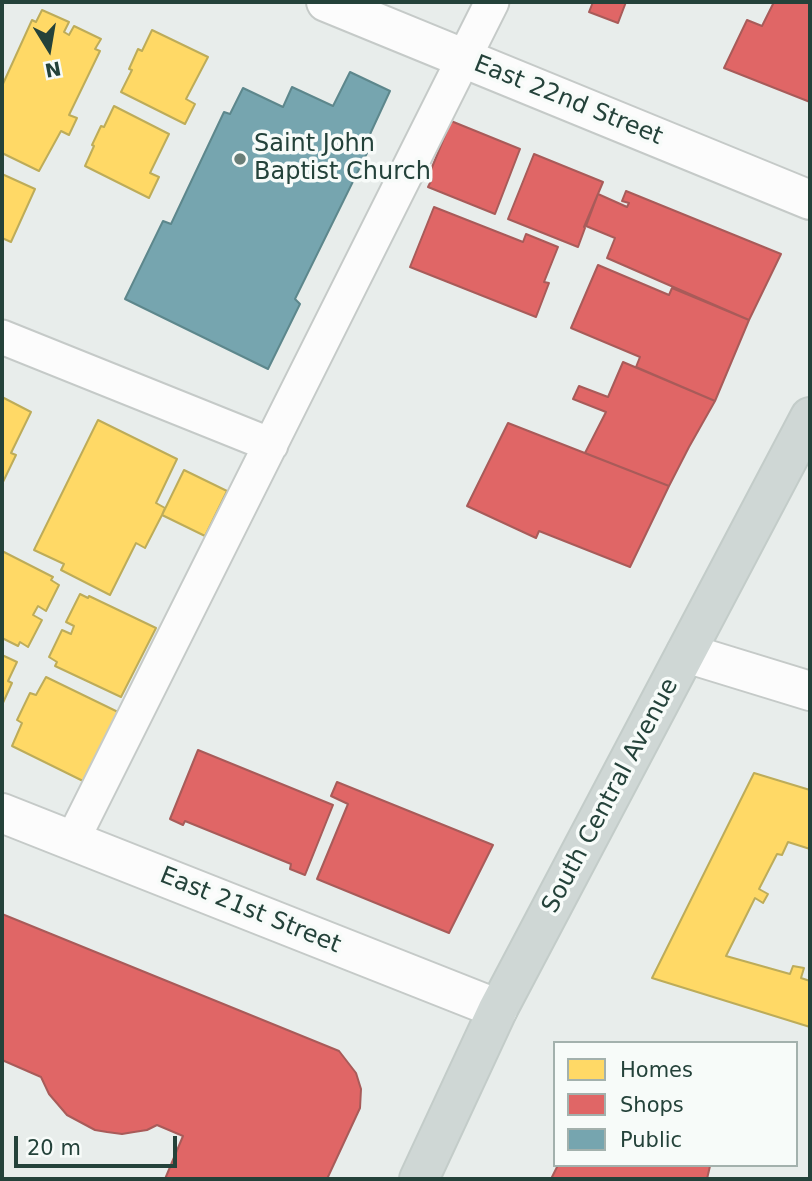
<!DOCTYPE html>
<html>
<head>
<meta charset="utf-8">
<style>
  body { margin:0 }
  #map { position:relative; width:812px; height:1181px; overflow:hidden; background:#e8edeb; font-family:"DejaVu Sans",sans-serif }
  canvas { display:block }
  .frame { position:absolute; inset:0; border:4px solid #24423a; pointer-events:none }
  .legend { position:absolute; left:553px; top:1041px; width:245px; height:126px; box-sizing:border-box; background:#f7fbf9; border:2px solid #a3b1ad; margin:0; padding:9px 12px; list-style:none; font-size:21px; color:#24423a }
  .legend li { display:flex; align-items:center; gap:14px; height:35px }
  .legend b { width:35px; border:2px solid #a3b1ad }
  .north { position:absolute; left:14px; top:14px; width:70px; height:70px; -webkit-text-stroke:5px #f7fbf9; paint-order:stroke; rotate:169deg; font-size:19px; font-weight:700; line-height:28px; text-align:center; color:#24423a }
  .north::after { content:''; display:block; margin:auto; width:24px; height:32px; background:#24423a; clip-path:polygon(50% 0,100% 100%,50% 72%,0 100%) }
  .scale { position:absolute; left:14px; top:1136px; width:163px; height:32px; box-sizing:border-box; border:4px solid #24423a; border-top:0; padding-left:9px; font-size:21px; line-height:24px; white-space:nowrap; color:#24423a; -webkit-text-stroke:5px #f7fbf9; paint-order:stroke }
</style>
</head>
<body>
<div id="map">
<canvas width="812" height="1181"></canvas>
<div class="frame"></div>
<ul class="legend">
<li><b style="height:19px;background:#ffd966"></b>Homes</li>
<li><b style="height:19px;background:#e06666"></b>Shops</li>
<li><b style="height:19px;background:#76a5af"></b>Public</li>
</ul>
<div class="north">N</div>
<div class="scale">20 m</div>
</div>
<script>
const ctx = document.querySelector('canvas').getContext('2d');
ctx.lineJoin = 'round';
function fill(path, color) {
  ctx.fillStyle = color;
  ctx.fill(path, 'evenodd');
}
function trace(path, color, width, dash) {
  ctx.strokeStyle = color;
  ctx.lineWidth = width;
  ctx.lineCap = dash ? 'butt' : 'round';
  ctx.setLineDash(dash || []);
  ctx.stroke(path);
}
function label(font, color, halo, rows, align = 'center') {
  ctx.font = font + ' "DejaVu Sans",sans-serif';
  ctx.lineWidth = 7;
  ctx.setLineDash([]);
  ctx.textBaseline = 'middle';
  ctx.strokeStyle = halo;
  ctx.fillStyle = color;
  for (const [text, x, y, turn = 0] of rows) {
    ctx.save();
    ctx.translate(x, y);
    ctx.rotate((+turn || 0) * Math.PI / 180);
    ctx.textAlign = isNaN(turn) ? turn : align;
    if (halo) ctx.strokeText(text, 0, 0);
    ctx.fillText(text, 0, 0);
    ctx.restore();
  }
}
const homes = new Path2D(`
  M42,10L69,22L64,32L69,35L74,26L101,39L95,49L100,51L69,115L77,118L69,135L61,131L39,171L2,153V86L32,20L36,22Z
  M152,30L208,57L186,99L195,104L185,124L121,92L132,70L129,69L138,49L142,51Z
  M114,106L169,134L150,173L159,177L149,198L85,166L94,146L92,145L101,126L104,127Z
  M2,174L35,189L11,242L2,238Z
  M2,397L31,412L11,453L16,455L2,484Z
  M98,420L177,459L156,503L165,508L162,515L145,548L136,543L110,595L61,570L64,564L34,550Z
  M184,470L227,491L205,536L162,515Z
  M2,551L53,577L51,580L59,585L46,611L38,606L33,615L42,620L28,647L20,642L18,646L2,638Z
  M80,594L88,598L89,596L156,628L121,697L55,666L57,662L49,657L62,630L71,634L74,626L66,622Z
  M2,655L17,662L8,681L12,683L2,705Z
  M46,677L118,712L83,781L12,746L22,723L17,720L30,693L36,695Z
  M754,773L810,790V849L788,842L782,855L777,854L759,889L768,894L763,903L755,898L726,956L790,974L793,966L804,968L801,978L810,981V1027L652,978Z`);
fill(homes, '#ffd966');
trace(homes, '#bdac59', 2);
const shops = new Path2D(`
  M593,2H626L618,23L589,12Z
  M774,2H810V102L724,68L747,20L762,26Z
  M451,121L520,149L495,214L428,187L432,179L428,177Z
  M534,154L603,182L584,227L585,228L578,247L508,219Z
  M626,191L781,254L749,320L607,258L615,238L586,226L598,194L627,207L629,203L622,201Z
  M434,207L523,242L526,234L558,247L544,282L549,283L536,317L410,267Z
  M598,265L669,295L672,288L749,320L715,401L636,367L640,357L571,328Z
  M623,362L715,401L689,447L669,486L585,453L606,412L573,399L579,386L608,397Z
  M508,423L669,486L630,567L539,531L536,538L467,506Z
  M198,750L333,805L305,875L290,869L291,864L185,821L183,825L170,819Z
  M337,782L493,845L449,933L317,879L348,804L331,796Z
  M2,914L339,1051L356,1073L361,1089L360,1108L327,1179H165L183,1136L157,1125L147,1130L134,1132L122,1134L107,1132L95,1130L67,1115L49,1094L41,1077L2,1060Z
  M558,1165H706L710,1166L707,1179H551Z`);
fill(shops, '#e06666');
trace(shops, '#a85b59', 2);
const public = new Path2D(`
  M350,72L390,91L365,145L370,147L295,299L300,304L268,369L125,299L163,221L171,224L224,112L230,114L243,88L283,107L292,87L333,106Z`);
fill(public, '#76a5af');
trace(public, '#5d878c', 2);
const service = new Path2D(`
  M2,337L271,445
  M72,841L492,2`);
const minor = new Path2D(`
  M326,2L810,200
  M686,653L810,691
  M2,813L498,1009`);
const primary = new Path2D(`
  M419,1179L498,1009L810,417`);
trace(service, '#c5cac8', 37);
trace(minor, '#c5cac8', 42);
trace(primary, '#c3ccc9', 42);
trace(service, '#fcfcfc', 33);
trace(minor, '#fcfcfc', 38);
trace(primary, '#cfd7d5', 38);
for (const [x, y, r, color] of [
  [240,159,7,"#697e78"]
]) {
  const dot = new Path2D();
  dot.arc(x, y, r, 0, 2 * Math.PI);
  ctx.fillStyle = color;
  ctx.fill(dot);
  trace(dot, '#f7fbf9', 2.5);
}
label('24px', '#24423a', '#f7fbf9', [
  ["East 22nd Street",568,101,22],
  ["South Central Avenue",611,796,-62],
  ["East 21st Street",250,911,22]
]);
label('24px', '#24423a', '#f7fbf9', [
  ["Saint John",254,145],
  ["Baptist Church",254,173]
], 'left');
</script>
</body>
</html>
